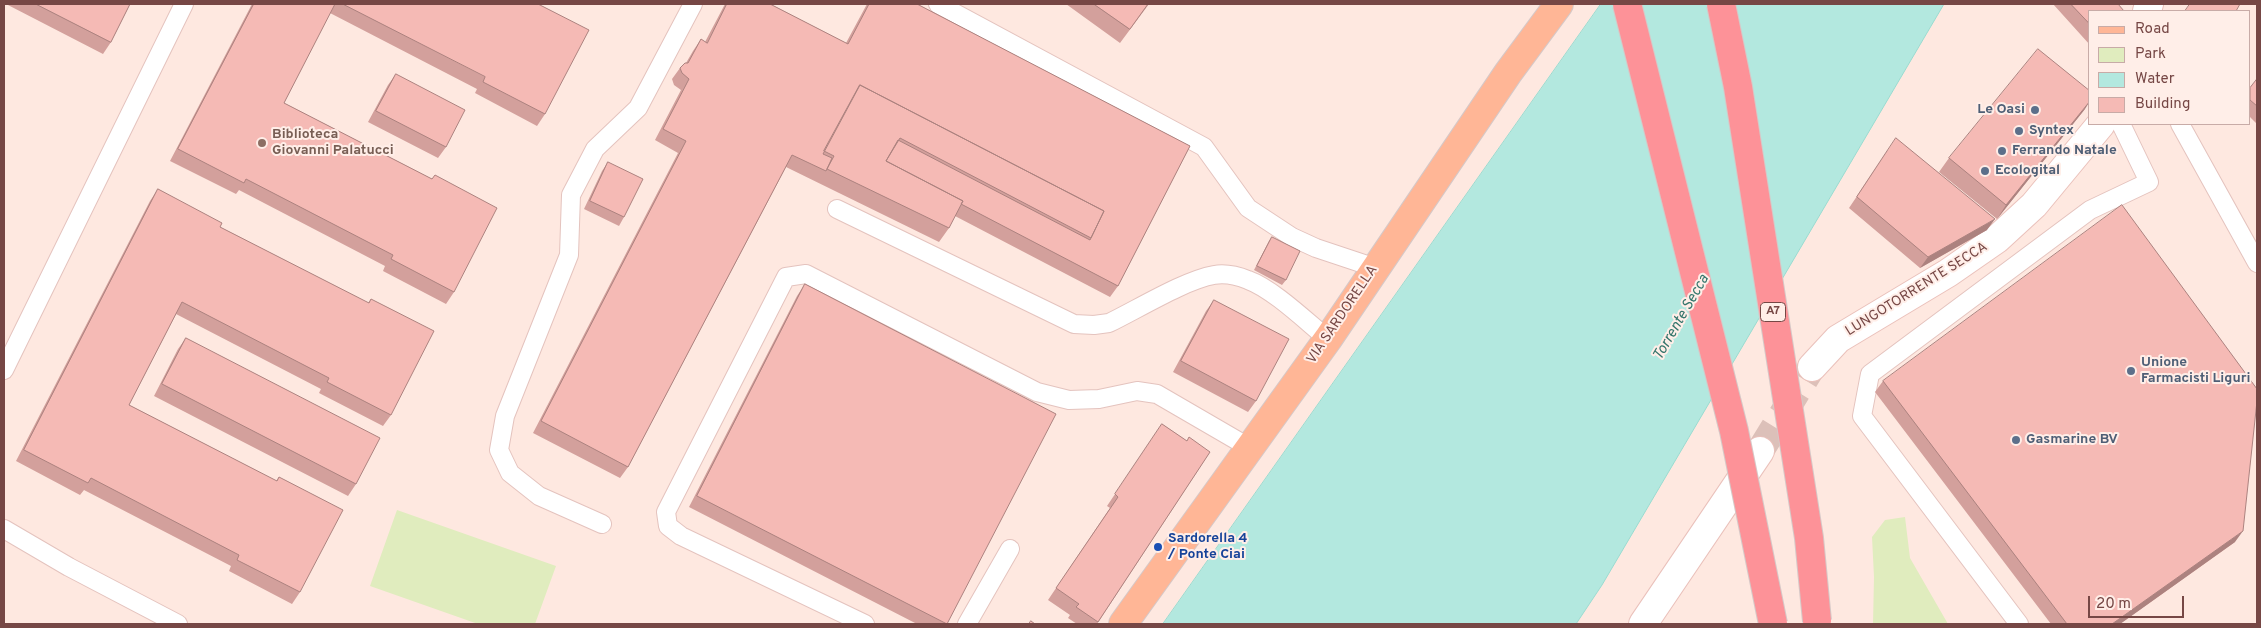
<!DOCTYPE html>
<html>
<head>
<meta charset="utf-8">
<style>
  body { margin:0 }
  #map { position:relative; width:2261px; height:628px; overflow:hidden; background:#fee8e0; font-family:Overpass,sans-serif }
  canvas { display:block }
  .frame { position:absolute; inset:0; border:5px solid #764745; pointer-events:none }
  .legend { position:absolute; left:2088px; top:10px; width:162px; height:115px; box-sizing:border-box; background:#ffeee8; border:1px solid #c8aba7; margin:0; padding:6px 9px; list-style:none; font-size:15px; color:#764745 }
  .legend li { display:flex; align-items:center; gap:10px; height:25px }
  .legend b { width:25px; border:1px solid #c8aba7 }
  .scale { position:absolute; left:2088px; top:596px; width:96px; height:22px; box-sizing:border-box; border:2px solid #764745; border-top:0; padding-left:6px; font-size:15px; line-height:18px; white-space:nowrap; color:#764745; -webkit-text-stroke:4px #ffeee8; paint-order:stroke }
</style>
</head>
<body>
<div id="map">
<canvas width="2261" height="628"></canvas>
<div class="frame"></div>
<ul class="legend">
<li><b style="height:6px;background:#ffb696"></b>Road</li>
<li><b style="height:14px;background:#e0ecbe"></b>Park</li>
<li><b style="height:14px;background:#b3e8df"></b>Water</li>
<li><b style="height:14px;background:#f5bab5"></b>Building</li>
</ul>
<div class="scale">20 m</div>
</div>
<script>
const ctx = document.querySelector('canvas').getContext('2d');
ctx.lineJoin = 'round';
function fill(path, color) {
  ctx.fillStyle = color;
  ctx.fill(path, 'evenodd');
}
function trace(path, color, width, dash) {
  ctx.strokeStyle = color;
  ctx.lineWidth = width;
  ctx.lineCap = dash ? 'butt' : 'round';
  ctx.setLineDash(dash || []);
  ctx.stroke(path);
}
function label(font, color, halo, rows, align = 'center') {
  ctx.font = font + ' Overpass,sans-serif';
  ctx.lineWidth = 4;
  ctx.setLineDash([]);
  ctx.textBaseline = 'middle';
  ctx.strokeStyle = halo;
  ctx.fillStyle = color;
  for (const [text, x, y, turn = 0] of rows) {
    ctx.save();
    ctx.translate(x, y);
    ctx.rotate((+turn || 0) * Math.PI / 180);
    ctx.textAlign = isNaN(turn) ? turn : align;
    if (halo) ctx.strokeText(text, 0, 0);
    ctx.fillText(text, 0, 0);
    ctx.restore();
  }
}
fill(new Path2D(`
  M397,510L556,566L535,624H478L370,586Z
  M1905,517L1910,558L1948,624H1873L1874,577L1872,537L1885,520Z`), '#e0ecbe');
const water = new Path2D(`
  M1601,4H1944L1602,585L1576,624H1163Z`);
fill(water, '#b3e8df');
trace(water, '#99dbd0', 1);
trace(new Path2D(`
  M1760,451L1812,367`), '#dcc0b9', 28, [28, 14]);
const service = new Path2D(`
  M938,4L1204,147L1248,208L1292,237L1316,248L1376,268
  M2180,124L2257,263
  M837,209L1074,324L1094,325L1109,323C1138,309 1185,280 1214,275C1225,273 1238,276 1248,280C1273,289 1307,322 1328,339
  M4,370L184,4
  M602,524L539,496L510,473L499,450L505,416L569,255L571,195L595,149L638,108L693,4
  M4,529L69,567L178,624
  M865,624L681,536L668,526L666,512L786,277L806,274L1037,392L1069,400L1099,399L1137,391L1157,394L1250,448
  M967,624L1010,549
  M2019,624L1862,416L1870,374L2090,210L2149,182L2121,124`);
const secondary = new Path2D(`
  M2147,11L2149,4
  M1812,367L1838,339L1948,273L1997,239L2034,205L2101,124
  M1643,624L1760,451`);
const primary = new Path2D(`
  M1123,624L1328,339L1508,73L1559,4`);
trace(service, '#e4c3be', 20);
trace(secondary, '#eac1bb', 30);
trace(primary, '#d6c8c7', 30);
trace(service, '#fff', 18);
trace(secondary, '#fff', 28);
trace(primary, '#ffb696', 28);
const motorwayBridge = new Path2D(`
  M1627,4L1734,431L1773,624
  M1721,4L1738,87L1809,538L1817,621`);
trace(motorwayBridge, '#d6c8c7', 30, []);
trace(motorwayBridge, '#fd9298', 28);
fill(new Path2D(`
  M6,4H130L111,42L103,54Z
  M252,4H538L545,114L537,126L475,93L477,89L330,13L284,103L432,179L435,175L454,292L446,304L383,271L385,266L239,190L236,194L170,161Z
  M725,4H770L846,43L867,4H917L1190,146L1118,286L1110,297L955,216L949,228L939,242L786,167L628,467L620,478L533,433L678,153L655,140L681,90L674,85L672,79L680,68L686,63L693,51L701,39L705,42Z
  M1066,4H1149L1120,43Z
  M2053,4H2118L2090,11V45Z
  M396,74L446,147L438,158L368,122L388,85Z
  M2257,79V124L2250,117V88Z
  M2085,109L1997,219L1939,172L1949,158Z
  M1888,150L1987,230L1920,268L1849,208Z
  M608,162L624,217L619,226L584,209L602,171Z
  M158,189L220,227L368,303L371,299L391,415L383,426L319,393L321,389L176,314L129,405L276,481L279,477L300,592L292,604L229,571L231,566L84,490L80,495L16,461L150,201Z
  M1272,237L1286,280L1282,285L1254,270L1269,241Z
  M805,284L947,624H917L689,507L797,296Z
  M1214,300L1256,401L1248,412L1173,372L1206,311Z
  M186,338L356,484L348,496L154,396L178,349Z
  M1883,381L2235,542L2120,624H2051L1875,392Z
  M1162,424L1187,441L1210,452L1097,624H1077L1068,618L1070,615L1048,600L1110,508L1107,506Z`), '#d3a09c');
fill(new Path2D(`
  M2090,101L2085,109L1997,219L2006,205Z
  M1995,219L1987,230L1920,268L1928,257Z
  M2243,531L2235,542L2120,624H2112Z`), '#ac827f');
const building = new Path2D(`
  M36,4H130L111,42Z
  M254,4H335L284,103L432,179L435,175L497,208L454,292L391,259L393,255L246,179L244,183L178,149Z
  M343,4H538L589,30L545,114L483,82L485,77Z
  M727,4H770L848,44L869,4H917L1190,146L1118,286L961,204L963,201L886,161L898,140L1090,240L1104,211L860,85L823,154L832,158L826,171L792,155L628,467L541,421L686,141L663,129L689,79L682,73L680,68L685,63H688L701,39L707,43Z
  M1094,4H1148L1130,29Z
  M2071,4H2118L2124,11H2090V24Z
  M2190,4H2240L2236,11H2185Z
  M2038,49L2090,91V101L2006,205L1949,158Z
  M396,74L465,110L446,147L376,111Z
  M2257,79V106L2250,100V88Z
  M860,85L1104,211L1091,238L900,138L886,161L963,201L949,228L827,169L834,156L824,151Z
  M1896,138L1995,219L1928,257L1857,197Z
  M608,162L643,179L624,217L590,201Z
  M158,189L222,223L220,227L369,303L371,299L434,331L391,415L327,382L329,378L182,302L129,405L277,481L279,477L343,510L300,592L237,560L239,555L91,478L88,483L24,450Z
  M2122,205L2257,389V401L2243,531L2112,624H2067L1883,381Z
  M1272,237L1300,251L1286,280L1257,266Z
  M805,284L1056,414L947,624L697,496Z
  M1214,300L1289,339L1256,401L1181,361Z
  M186,338L380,438L356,484L162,384Z
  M1162,424L1187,441L1189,437L1210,452L1098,622L1076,607L1079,604L1056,588L1118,497L1115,494Z
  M1031,621L1035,624H1029Z`);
fill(building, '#f5bab5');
trace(building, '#ac827f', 1);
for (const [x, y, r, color] of [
  [2035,110,5,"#5c6f8a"],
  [2019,131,5,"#5c6f8a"],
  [262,143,5,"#8d6e63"],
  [2002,151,5,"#5c6f8a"],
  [1985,171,5,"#5c6f8a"],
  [2131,371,5,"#5c6f8a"],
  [2016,440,5,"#5c6f8a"],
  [1158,547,5,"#1a4fb4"]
]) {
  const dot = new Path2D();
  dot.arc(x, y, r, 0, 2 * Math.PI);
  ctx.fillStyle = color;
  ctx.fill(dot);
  trace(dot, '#ffeee8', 2);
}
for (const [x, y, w] of [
  [1773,312,25]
]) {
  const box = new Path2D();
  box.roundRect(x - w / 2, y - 9.5, w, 19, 4);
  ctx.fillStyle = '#ffeee8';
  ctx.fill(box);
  trace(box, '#764745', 1);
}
label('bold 12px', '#764745', null, [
  ["A7",1773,312]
]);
label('bold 14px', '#4e5e75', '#ffeee8', [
  ["Le Oasi",2025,110,"right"],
  ["Syntex",2029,131],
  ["Ferrando Natale",2012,151],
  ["Ecologital",1995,171],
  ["Unione",2141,363],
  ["Farmacisti Liguri",2141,379],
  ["Gasmarine BV",2026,440]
], 'left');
label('bold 14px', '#785e54', '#ffeee8', [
  ["Biblioteca",272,135],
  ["Giovanni Palatucci",272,151]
], 'left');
label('14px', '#764745', '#ffeee8', [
  ["LUNGOTORRENTE SECCA",1917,290,-32],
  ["VIA SARDORELLA",1343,315,-56]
]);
label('bold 14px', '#164399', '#ffeee8', [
  ["Sardorella 4",1168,539],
  ["/ Ponte Ciai",1168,555]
], 'left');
label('italic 15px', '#35766c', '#ffeee8', [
  ["Torrente Secca",1682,318,-60]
]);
</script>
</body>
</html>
